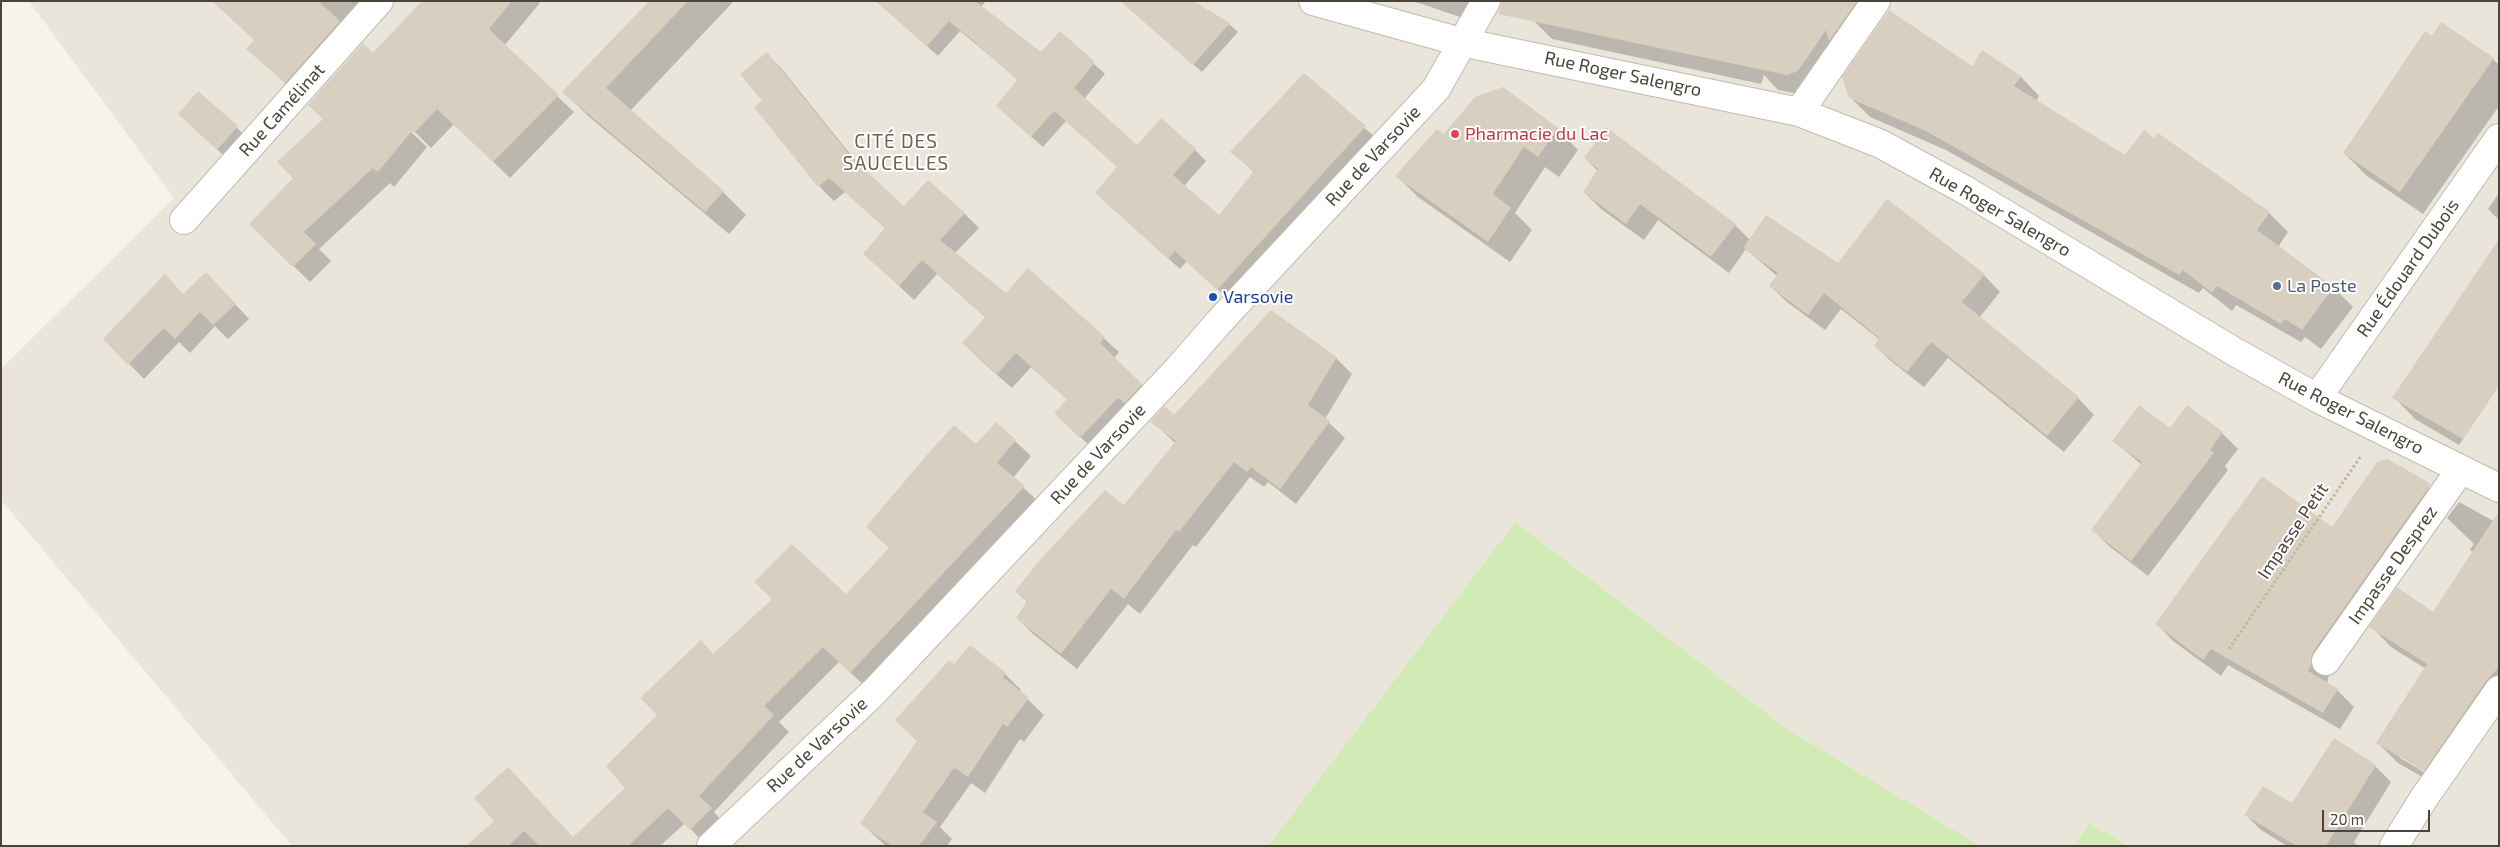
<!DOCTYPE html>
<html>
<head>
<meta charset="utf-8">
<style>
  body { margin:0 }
  #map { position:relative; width:2500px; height:847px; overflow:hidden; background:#f6f3ec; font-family:"Exo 2",sans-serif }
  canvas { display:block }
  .frame { position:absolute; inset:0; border:2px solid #4b4439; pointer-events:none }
  .scale { position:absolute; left:2322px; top:810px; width:108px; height:22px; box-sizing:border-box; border:2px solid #4b4439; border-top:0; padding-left:6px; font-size:15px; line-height:18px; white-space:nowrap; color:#4b4439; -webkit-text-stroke:4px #fff; paint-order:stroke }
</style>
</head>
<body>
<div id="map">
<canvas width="2500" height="847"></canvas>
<div class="frame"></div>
<div class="scale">20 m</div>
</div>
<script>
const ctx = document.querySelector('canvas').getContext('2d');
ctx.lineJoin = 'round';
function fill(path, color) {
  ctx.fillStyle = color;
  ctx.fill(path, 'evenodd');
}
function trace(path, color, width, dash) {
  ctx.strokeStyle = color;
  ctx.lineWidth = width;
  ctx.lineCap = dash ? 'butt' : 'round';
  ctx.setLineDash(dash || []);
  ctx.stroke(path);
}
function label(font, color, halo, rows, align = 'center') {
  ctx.font = font + ' "Exo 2",sans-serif';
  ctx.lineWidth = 4;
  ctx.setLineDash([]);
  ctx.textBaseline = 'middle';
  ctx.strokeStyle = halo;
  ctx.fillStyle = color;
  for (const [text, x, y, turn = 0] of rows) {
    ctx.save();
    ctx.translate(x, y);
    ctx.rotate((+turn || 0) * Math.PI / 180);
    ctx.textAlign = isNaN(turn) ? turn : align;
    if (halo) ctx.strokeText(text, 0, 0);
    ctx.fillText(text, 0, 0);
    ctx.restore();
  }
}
fill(new Path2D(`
  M29,1H2499V846H2128L2089,823L2074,846H1980L1789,730L1515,522L1268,846H292L1,500V369L174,198Z`), '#eae5da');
fill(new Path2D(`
  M1515,522L1789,730L1980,846H1268Z
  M2089,823L2128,846H2074Z`), '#d2eab5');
fill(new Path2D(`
  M236,1H375L302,98L248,49L255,41Z
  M423,1H538L540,3L504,46L574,112L510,178L454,124L431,148L411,128L409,130L427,147L394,187L390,183L319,249L331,261L310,282L251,224L295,178L324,119L374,54Z
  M650,1H734L630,111L723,192L746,215L729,234L587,115L564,92Z
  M904,1H986L981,7L1041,54L1060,33L1105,74L1084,99L1137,146L1195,150L1206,161L1184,186L1219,217L1254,172L1232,152L1304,75L1376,138L1229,300L1187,261L1180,269L1108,204L1118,167L1066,121L1043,147L1026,132L1019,80L960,31L938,56L903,25Z
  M1191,1L1229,24L1238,32L1202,72L1136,14Z
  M1413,1H1486L1476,15L1460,17Z
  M1804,1H1881L1809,96L1778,90L1764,75L1761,84L1552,39L1534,21Z
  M2432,37L2493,59L2499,65V106L2423,214L2367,176L2344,153Z
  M767,54L781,68L863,170L905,208L964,213L979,228L955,253L1006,295L1028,270L1119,352L1114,358L1156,399L1096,452L1071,428L1068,400L1031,367L1012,388L978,358L964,343L986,318L937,274L914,300L880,268L886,229L845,192L834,201L819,186L755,108L764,101Z
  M1972,68L2020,76L2039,96L2036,101L2125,156L2269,213L2288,232L2278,247L2334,288L2353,307L2321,349L2305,337L2301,342L2236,305L2232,311L2203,288L2199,293L1946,150L1870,117L1850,97Z
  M199,92L254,144L235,166L179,114Z
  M1557,129L1578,150L1559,177L1545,167L1515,213L1532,230L1510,262L1418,197L1397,176L1444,136Z
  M1585,158L1735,225L1750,240L1838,265L1984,275L2000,292L1979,318L2078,398L2094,415L2064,452L1948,358L1924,387L1892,362L1875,346L1880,340L1841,309L1825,330L1787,302L1770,286L1777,276L1746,249L1729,273L1658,220L1644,240L1601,209L1584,192L1598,171Z
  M2499,193V220L2488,209Z
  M220,288L249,319L228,339L215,326L190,353L179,342L144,379L105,339L183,295Z
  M1336,358L1352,374L1325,419L1345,438L1296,504L1268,482L1264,487L1250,477L1196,547L1193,545L1140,614L1128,604L1077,669L1033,634L1017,618L1028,603L1016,591L1124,507L1176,444L1152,421L1174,417Z
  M2499,385L2459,445L2415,419L2394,397Z
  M2187,407L2222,433L2238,449L2225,466L2228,470L2148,576L2109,546L2093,530L2142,465L2114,441L2170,430Z
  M996,423L1031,456L1013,478L1040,503L866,687L839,662L779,722L789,732L714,812L726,825L706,845L685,823L660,846H479L496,821L574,839L626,788L659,715L714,655L846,595L890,549Z
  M2387,461L2428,488L2445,505L2330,669L2327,684L2337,690L2354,707L2340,729L2228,665L2221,676L2173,641L2157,624L2333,529Z
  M2459,502L2499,524V712L2445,790L2398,763L2378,743L2426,669L2391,647L2371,626L2433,613L2473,552L2470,550L2474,544L2447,518ZM2400,755L2430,773L2429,775L2400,758Z
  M954,666L1005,674L1021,690L1020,692L1044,715L1024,742L1020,739L985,793L971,783L940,827L952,839L947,846H886L862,824L918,741Z
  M2335,740L2375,766L2391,782L2354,842L2358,846H2287L2261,830L2246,815L2292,805Z`), '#0003');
fill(new Path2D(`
  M212,1H318L340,21L285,83L246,49L254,40Z
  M422,1H512L489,29L559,95L493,162L437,109L414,133L412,131L378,172L373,168L304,232L316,244L293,267L249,224L293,178L277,162L323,119L308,105L363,43L373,53Z
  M649,1H688L606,88L724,191L705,212L562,92Z
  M875,1H975L1041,52L1060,31L1095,62L1074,88L1137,145L1161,118L1196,149L1173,175L1219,215L1254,171L1230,152L1304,73L1366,126L1217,290L1175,251L1168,259L1095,193L1117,167L1054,111L1031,137L996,106L1017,80L970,38L949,21L927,46Z
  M1120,1H1193L1230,23L1193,65Z
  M1502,1H1857L1829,41L1826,30L1798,71L1787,75L1498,14Z
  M1889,10L1972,66L1982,50L2021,76L2014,86L2125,155L2144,130L2154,138L2158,133L2270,212L2257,230L2334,287L2302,330L2285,319L2281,324L2217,286L2212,293L2183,270L2179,275L1926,131L1849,98L1842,77Z
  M2441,22L2494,58L2400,192L2343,153L2425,31L2432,36Z
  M767,52L853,159L904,206L928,180L965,213L940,240L1006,293L1028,268L1105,337L1100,343L1142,384L1125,403L1118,398L1080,438L1054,413L1067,399L1016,353L997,374L962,343L985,317L922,260L899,286L880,269L863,254L885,228L829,178L818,187L754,107L762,101L740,74Z
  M1503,87L1558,128L1538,157L1524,147L1493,194L1511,208L1488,242L1395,176L1437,129L1444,134L1475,97Z
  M198,91L238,126L217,150L178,114Z
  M1606,127L1736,224L1711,257L1640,204L1626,224L1583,192L1598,169L1584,158Z
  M1887,199L1985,274L1962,302L2079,397L2047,436L1931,342L1907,372L1874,346L1879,338L1824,293L1808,315L1769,286L1778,273L1743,248L1766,215L1838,263Z
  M2499,239V386L2463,439L2392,398Z
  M206,272L236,304L213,325L200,312L175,339L164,328L128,365L103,339L165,274L183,294Z
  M1271,310L1337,357L1308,405L1330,421L1280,489L1251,467L1247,472L1234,462L1179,532L1176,530L1124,599L1111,589L1061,654L1016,618L1027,601L1015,591L1039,561L1105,490L1124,505L1176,441L1150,422L1165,406L1174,415Z
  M2139,405L2170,428L2187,405L2223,432L2210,450L2214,453L2131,561L2091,530L2142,462L2112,441Z
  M996,422L1016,440L997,463L1025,486L850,673L823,647L764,706L774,715L699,796L712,808L690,830L668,808L628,846H539L524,831L508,846H466L494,821L474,798L508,767L573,837L625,788L606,766L657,715L640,698L701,640L713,654L772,599L754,582L792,544L846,594L889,548L866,527L926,456L954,425L976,444Z
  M2388,459L2431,484L2313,652L2311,665L2308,671L2338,689L2323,713L2211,649L2203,660L2155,624L2262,476L2332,527L2377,462Z
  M2499,511V667L2486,681L2424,771L2376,743L2427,664L2369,627L2397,587L2433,612Z
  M970,645L1006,673L1003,677L1029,698L1007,727L1003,724L968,777L954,768L923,812L937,822L919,846H892L860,824L917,741L895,720L949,660L954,664Z
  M2334,738L2376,765L2326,846H2297L2244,815L2263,786L2292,803Z`), '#d8cfc1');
const minor = new Path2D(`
  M1313,1L1461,42L1799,112L1881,144L1965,190L2235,352L2317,398L2499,488
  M1799,112L1876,1
  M184,220L379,1
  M2317,398L2499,138
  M2326,661L2461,469
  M711,846L875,691L1178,369L1219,322L1436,89L1486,1
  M2394,846L2424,798L2499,690`);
trace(minor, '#c2bbae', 30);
trace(new Path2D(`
  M2229,649L2361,456`), '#c4b79f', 3, [2.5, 2.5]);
trace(minor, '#fff', 28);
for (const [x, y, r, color] of [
  [1455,134,5,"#e0444e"],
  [2277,286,5,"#5c6f8a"],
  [1213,297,5,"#1a4fb4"]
]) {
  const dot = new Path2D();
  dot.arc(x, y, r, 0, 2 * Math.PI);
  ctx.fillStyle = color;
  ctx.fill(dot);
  trace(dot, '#fff', 2);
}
label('18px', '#4b4439', '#fff', [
  ["Rue Roger Salengro",1623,74,12],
  ["Rue Camélinat",282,110,-48],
  ["Rue de Varsovie",1373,156,-47],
  ["Rue Roger Salengro",2000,212,30],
  ["Rue Édouard Dubois",2408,268,-55],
  ["Rue Roger Salengro",2351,413,27],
  ["Rue de Varsovie",1098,454,-47],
  ["Impasse Petit",2293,531,-56],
  ["Impasse Desprez",2393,565,-55],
  ["Rue de Varsovie",817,745,-43]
]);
label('18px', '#be3a42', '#fff', [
  ["Pharmacie du Lac",1465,134]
], 'left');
label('18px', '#4e5e75', '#fff', [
  ["La Poste",2287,286]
], 'left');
label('18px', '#164399', '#fff', [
  ["Varsovie",1223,297]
], 'left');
ctx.letterSpacing = '1px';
label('19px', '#6e6250', '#fff', [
  ["CITÉ DES",896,142],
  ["SAUCELLES",896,164]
]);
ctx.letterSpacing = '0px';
</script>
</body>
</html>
